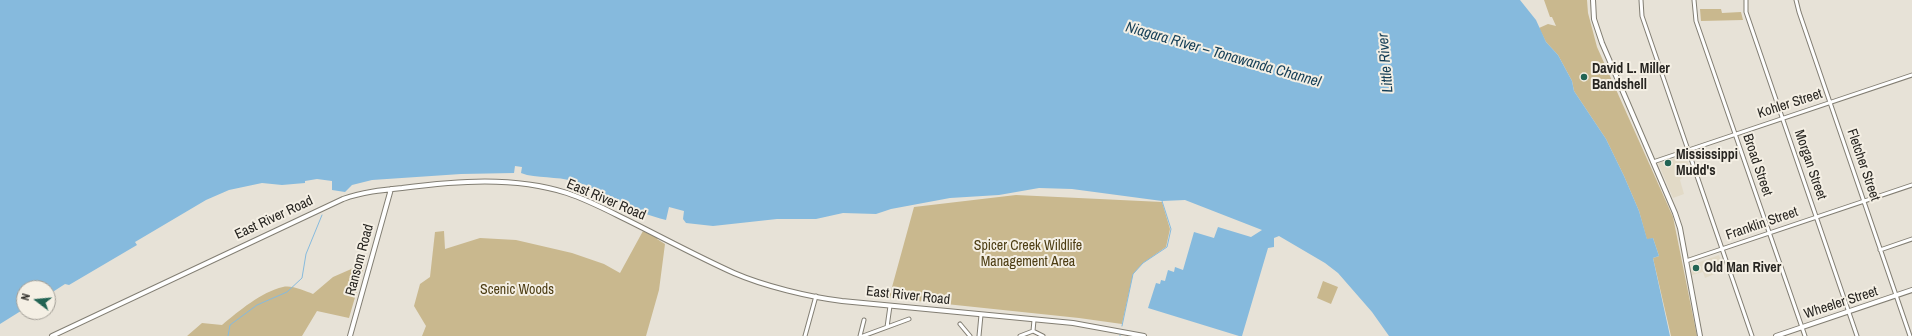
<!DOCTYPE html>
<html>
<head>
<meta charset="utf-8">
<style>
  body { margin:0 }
  #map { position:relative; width:1912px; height:336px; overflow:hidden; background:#e7e2d7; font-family:"Archivo Narrow",sans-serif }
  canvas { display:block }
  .north { position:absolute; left:16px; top:280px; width:40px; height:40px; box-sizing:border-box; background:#f4efe4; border:1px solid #a29e96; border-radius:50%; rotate:286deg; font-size:11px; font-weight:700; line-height:16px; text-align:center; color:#272521 }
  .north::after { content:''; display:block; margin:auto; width:14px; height:18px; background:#226454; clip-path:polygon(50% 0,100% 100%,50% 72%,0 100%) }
</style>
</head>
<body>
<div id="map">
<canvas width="1912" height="336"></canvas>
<div class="north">N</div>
</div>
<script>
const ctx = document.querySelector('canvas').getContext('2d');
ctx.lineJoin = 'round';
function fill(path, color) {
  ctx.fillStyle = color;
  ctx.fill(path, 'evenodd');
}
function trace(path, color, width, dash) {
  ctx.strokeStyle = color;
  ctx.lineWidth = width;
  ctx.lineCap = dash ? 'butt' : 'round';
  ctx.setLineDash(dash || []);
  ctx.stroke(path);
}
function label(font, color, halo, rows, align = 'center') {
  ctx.font = font + ' "Archivo Narrow",sans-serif';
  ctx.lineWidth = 4;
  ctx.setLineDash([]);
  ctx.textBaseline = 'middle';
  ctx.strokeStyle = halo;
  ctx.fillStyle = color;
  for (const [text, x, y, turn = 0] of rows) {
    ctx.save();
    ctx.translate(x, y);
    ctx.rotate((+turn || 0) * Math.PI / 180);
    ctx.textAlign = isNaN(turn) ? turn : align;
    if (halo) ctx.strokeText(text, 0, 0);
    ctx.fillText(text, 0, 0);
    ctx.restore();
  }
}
fill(new Path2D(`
  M1685,155L1690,167L1679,171L1682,178L1680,180L1684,194L1673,198L1658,163Z
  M1719,255L1724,270L1705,278L1703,272L1692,275L1691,265Z`), '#e2dac7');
fill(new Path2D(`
  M1544,0H1587L1588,13L1597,47L1673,217L1697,336H1671L1653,258L1659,256L1653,238L1647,240L1639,211L1624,176L1606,139L1574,91L1572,81L1558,55L1546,42L1539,28L1548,24L1556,26L1552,17H1550Z
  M1700,9H1721L1722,13L1741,12L1743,20L1701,21Z
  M1016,195L1162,202L1170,229L1166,247L1143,263L1133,274L1122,324L1079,318L889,298L914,207Z
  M444,231L445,249L480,238L516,240L572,253L604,264L620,273L643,231L658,238L657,239L665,244L659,290L646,336H422L426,326L414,306L420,284L430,277L435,232Z
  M365,263L349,318L317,311L302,336H187L202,323L222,325C239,311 261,292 283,287C292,285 305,291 313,294L333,277Z
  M1323,281L1338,287L1331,304L1317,298Z`), '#c9b88e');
fill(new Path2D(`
  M0,0H1520L1536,20L1546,42L1558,55L1572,81L1574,91L1606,139L1624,176L1639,211L1647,239L1653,238L1659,256L1653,258L1670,336H1389L1372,312L1338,273L1325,263L1279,236L1274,238V247L1268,248L1242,336H1239L1148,308L1156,283L1160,284L1161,280L1165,281L1168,270L1174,272L1175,267L1183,270L1194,232L1214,238L1218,227L1251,237L1262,230L1185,200L1162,201L1072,189L1039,188L999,195L950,198L891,209L876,214L843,213L816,219H777L713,226L686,223L683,219L684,211L669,207L666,220C635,213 609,194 580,183C564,177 544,178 527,175L521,173L522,167L515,166L514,173L461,174L372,180L352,185L345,192L332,190V181L317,179L305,181V183L282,185L262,183L229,190L206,200L135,242L137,245L69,285L65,284L48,295V288H24V309L0,324Z`), '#86badd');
trace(new Path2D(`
  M1122,326L1133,274L1143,263L1167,247L1171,229L1162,201
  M228,336L230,325L257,305L287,292L302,278L306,254L322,215
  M1120,336V335`), '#86badd', 1);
const street = new Path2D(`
  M1641,0L1642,16L1752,336
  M1694,0L1696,21L1805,336
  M1746,0V12L1857,336
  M1796,0L1799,12L1910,336
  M1653,162L1912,75
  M1880,250L1912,239
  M1686,261L1912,185
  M960,324L970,336
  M887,327L890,306
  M1033,331L1034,320
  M805,336L816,296
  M860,336L864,320
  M863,336L909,319
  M979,336L981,315
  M1020,336L1033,331L1043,336`);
const secondary = new Path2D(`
  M1593,0L1594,19L1602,43L1675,213L1680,228L1700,336
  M52,336L343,199C362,192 382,190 402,188C456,181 514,176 567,193C585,199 601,207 617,215C656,234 694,255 734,273C764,286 809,297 842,301L1073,323L1144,336
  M350,336L391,189
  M1776,336L1912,290`);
trace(street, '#827e73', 5);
trace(secondary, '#827e73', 6);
trace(street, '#fff', 3);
trace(secondary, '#fff', 4);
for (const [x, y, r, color] of [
  [1584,77,4,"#226454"],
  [1668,163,4,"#226454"],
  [1696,268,4,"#226454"]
]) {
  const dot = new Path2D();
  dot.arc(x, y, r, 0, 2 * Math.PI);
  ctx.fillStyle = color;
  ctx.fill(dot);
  trace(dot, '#f4efe4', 1.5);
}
label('bold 14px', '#272521', '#f4efe4', [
  ["David L. Miller",1592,69],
  ["Bandshell",1592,85],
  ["Mississippi",1676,155],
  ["Mudd's",1676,171],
  ["Old Man River",1704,268]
], 'left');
label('14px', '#272521', '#f4efe4', [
  ["Kohler Street",1790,104,-18],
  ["Broad Street",1757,165,71],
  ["Morgan Street",1810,165,71],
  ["Fletcher Street",1863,165,71],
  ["East River Road",606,200,23],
  ["East River Road",274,218,-25],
  ["Franklin Street",1762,224,-19],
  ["Ransom Road",360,260,-75],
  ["East River Road",908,296,6],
  ["Wheeler Street",1841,303,-18]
]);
label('14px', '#4c3c12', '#f4efe4', [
  ["Spicer Creek Wildlife",1028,246],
  ["Management Area",1028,262],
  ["Scenic Woods",517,290]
]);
label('italic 15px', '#143e56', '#f4efe4', [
  ["Niagara River – Tonawanda Channel",1223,55,16],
  ["Little River",1386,63,-95]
]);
</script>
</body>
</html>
